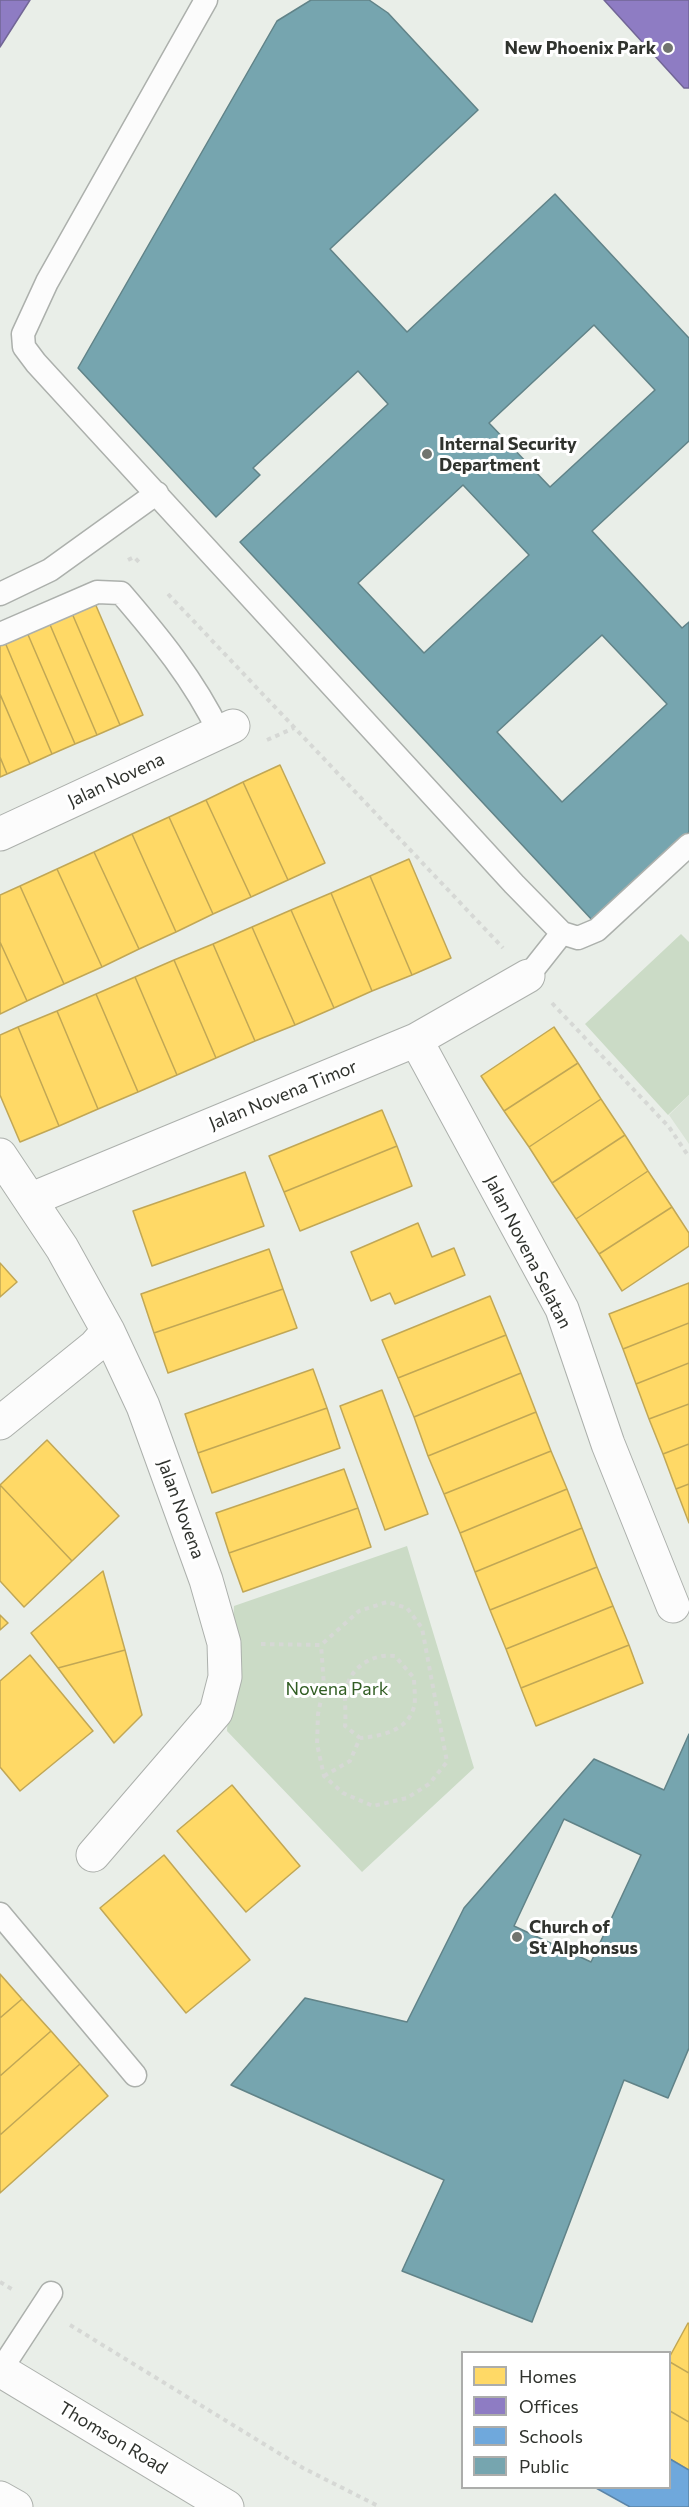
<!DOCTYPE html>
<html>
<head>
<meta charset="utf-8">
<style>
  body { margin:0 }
  #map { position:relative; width:689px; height:2507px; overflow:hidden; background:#e9eee8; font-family:Commissioner,sans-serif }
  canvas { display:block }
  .legend { position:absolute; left:461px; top:2351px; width:210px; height:138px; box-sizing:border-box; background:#fff; border:2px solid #acadab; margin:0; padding:8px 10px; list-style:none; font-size:18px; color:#30332e }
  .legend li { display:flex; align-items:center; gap:12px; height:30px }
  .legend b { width:30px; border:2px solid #acadab }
</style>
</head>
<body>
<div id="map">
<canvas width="689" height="2507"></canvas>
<ul class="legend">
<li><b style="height:16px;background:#ffd966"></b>Homes</li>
<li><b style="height:16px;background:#8e7cc3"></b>Offices</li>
<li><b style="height:16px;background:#6fa8dc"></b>Schools</li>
<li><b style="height:16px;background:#76a5af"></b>Public</li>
</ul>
</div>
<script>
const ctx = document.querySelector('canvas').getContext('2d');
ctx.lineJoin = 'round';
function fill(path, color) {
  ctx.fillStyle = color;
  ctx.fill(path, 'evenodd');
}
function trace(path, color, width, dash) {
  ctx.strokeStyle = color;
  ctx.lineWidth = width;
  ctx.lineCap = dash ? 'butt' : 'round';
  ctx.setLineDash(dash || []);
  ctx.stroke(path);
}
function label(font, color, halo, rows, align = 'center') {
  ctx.font = font + ' Commissioner,sans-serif';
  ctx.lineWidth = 6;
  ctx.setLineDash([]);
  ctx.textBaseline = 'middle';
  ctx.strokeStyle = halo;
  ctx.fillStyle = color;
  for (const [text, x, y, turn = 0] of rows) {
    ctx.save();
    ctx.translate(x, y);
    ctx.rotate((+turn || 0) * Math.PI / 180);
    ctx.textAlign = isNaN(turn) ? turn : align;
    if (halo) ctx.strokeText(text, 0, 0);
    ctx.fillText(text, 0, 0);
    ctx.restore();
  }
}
fill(new Path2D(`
  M689,1095V1144L669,1115Z`), '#d9e3d6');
fill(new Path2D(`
  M681,934L689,942V1095L668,1115L585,1024Z
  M407,1546L474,1768L362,1872L227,1731L234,1606Z`), '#cbdbc6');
const homes = new Path2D(`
  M94,601L143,715L120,725L71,611Z
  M71,611L120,725L97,735L48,620Z
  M48,620L97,735L75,744L26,630Z
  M26,630L75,744L52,754L4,640Z
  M4,640L52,754L30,764L0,694V642Z
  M0,694L30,764L7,774L0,757Z
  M0,757L7,774L0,777Z
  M280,765L325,863L288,880L243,782Z
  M243,782L288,880L251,897L206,800Z
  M206,800L251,897L213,914L169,817Z
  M169,817L213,914L176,932L132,834Z
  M132,834L176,932L139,949L94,852Z
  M94,852L139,949L102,967L57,869Z
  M409,859L451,958L412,975L370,876Z
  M57,869L102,967L64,984L20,886Z
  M370,876L412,975L372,991L331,893Z
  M20,886L64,984L27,1001L0,942V895Z
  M331,893L372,991L334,1008L291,910Z
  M291,910L334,1008L295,1025L252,927Z
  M252,927L295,1025L255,1041L213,944Z
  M0,942L27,1001L0,1014Z
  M213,944L255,1041L216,1058L174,960Z
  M174,960L216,1058L177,1075L135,977Z
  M135,977L177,1075L138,1092L96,994Z
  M96,994L138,1092L98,1109L57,1011Z
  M57,1011L98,1109L59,1126L18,1027Z
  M18,1027L59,1126L20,1142L0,1095V1035Z
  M554,1027L578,1063L504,1111L481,1076Z
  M578,1063L601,1099L529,1147L504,1111Z
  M601,1099L625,1135L552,1183L529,1147Z
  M382,1110L397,1146L284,1192L269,1156Z
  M625,1135L648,1171L576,1219L552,1183Z
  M397,1146L412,1186L300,1231L284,1192Z
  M648,1171L672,1207L599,1254L576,1219Z
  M245,1172L264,1226L152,1266L133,1211Z
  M672,1207L689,1233V1246L622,1291L599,1254Z
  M418,1223L432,1257L454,1248L465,1275L395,1304L390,1293L371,1301L351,1252Z
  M269,1249L283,1289L154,1333L141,1294Z
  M0,1263L17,1282L0,1297Z
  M689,1283V1323L623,1349L609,1314Z
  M283,1289L297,1328L168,1373L154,1333Z
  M490,1296L506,1335L398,1378L382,1340Z
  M689,1323V1363L636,1384L623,1349Z
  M506,1335L521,1373L414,1417L398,1378Z
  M689,1363V1404L649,1419L636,1384Z
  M313,1369L327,1408L198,1453L185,1414Z
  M521,1373L536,1412L428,1456L414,1417Z
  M382,1390L428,1514L385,1530L340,1406Z
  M689,1404V1444L663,1454L649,1419Z
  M327,1408L340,1448L212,1493L198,1453Z
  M536,1412L551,1451L444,1494L428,1456Z
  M47,1440L119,1516L72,1561L0,1485Z
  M689,1444V1484L676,1489L663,1454Z
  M551,1451L567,1489L460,1533L444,1494Z
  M344,1469L358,1508L229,1553L216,1513Z
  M689,1484V1523L676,1489Z
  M0,1485L72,1561L24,1607L0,1581Z
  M567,1489L582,1528L475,1572L460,1533Z
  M358,1508L371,1547L243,1592L229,1553Z
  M582,1528L597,1567L490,1610L475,1572Z
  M597,1567L613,1606L506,1649L490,1610Z
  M103,1571L125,1650L58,1668L31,1633Z
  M613,1606L629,1645L521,1688L506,1649Z
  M0,1615L8,1623L0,1630Z
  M629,1645L643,1683L536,1726L521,1688Z
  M125,1650L142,1715L114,1743L58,1668Z
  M30,1655L93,1731L20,1791L0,1767V1681Z
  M232,1785L300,1866L246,1912L177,1831Z
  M164,1855L250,1960L186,2013L100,1908Z
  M0,1974L22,1999L0,2018Z
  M22,1999L51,2031L0,2076V2018Z
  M51,2031L80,2064L0,2135V2076Z
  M80,2064L108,2096L0,2193V2135Z
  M688,2323L689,2324V2373L670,2362V2356Z
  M670,2362L689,2373V2422L670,2411Z
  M670,2411L689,2422V2470L670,2459Z`);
fill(homes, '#ffd966');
trace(homes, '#c1a755', 1.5);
const offices = new Path2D(`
  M0,0H30L0,47Z
  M604,0H689V88H684Z`);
fill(offices, '#8e7cc3');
trace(offices, '#726696', 1.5);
const schools = new Path2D(`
  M670,2459L689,2470V2507H630L596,2488H670Z`);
fill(schools, '#6fa8dc');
trace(schools, '#5c85a8', 1.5);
const public = new Path2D(`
  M311,0H369L388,13L478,110L330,249L407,332L555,194L689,338V441L592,531L682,628L689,622V832L593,921L240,542L388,404L358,371L253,468L260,475L216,517L78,368L277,21ZM594,325L655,390L550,487L489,423ZM463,485L529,555L424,653L358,583ZM602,635L667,704L562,802L497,732Z
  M689,1734V2048L668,2098L624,2080L532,2322L402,2271L444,2180L231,2085L305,1998L407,2022L464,1908L594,1759L664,1790ZM564,1819L641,1855L591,1962L514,1926Z`);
fill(public, '#76a5af');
trace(public, '#618388', 1.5);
const service = new Path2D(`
  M206,0L47,282L23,334L24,347L36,363L514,884L562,933L578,938L597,930L689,845
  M0,594L50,570L157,493
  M0,634L97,592L121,593C158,636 194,680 219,732
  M528,976L562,933
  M0,1914L135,2075
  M0,2371L51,2293`);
const minor = new Path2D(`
  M0,834L233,726
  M416,1040L562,1309L608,1444L673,1606
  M0,1155L62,1248L108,1331L143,1406L206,1580L224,1643L225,1677L216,1712L93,1855
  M32,1199L416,1040L528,976
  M0,1423L95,1346L108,1331`);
const primary = new Path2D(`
  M0,2370L227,2507
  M0,2498L16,2507`);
trace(service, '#acb0ac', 25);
trace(minor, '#acb0ac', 35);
trace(primary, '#acb0ac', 35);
trace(new Path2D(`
  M128,560L134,557L141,564
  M168,594L503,948
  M267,740L294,728
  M552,1003L669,1127L689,1157
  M261,1644L321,1645L359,1611L387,1602L407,1608L422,1628L447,1762L429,1784L407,1798L373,1806L343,1793L324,1776L317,1744L318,1714L324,1686L321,1645
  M324,1776L350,1761L360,1738C382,1736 407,1731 414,1707C416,1699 414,1686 414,1678L395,1656C370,1653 346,1670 345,1697C345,1706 346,1716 345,1726L360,1738
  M0,2282L15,2291
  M70,2325L303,2468L380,2507`), '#d6d8d5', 4, [4.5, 4.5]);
trace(service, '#fcfcfc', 22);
trace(minor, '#fcfcfc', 33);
trace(primary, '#fcfcfc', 33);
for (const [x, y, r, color] of [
  [668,48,6,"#71746f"],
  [427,454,6,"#71746f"],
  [517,1937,6,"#71746f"]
]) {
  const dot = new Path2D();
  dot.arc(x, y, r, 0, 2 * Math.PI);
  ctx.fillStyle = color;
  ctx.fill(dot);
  trace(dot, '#fff', 2);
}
label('bold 18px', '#30332e', '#fff', [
  ["New Phoenix Park",656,48,"right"],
  ["Internal Security",439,444],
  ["Department",439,465],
  ["Church of",529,1927],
  ["St Alphonsus",529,1948]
], 'left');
label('18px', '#30332e', '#fff', [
  ["Jalan Novena",116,780,-25],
  ["Jalan Novena Timor",283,1095,-22],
  ["Jalan Novena Selatan",528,1252,63],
  ["Jalan Novena",181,1509,70],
  ["Thomson Road",113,2438,31]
]);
label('18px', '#315d23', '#fff', [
  ["Novena Park",337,1689]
]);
</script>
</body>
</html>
